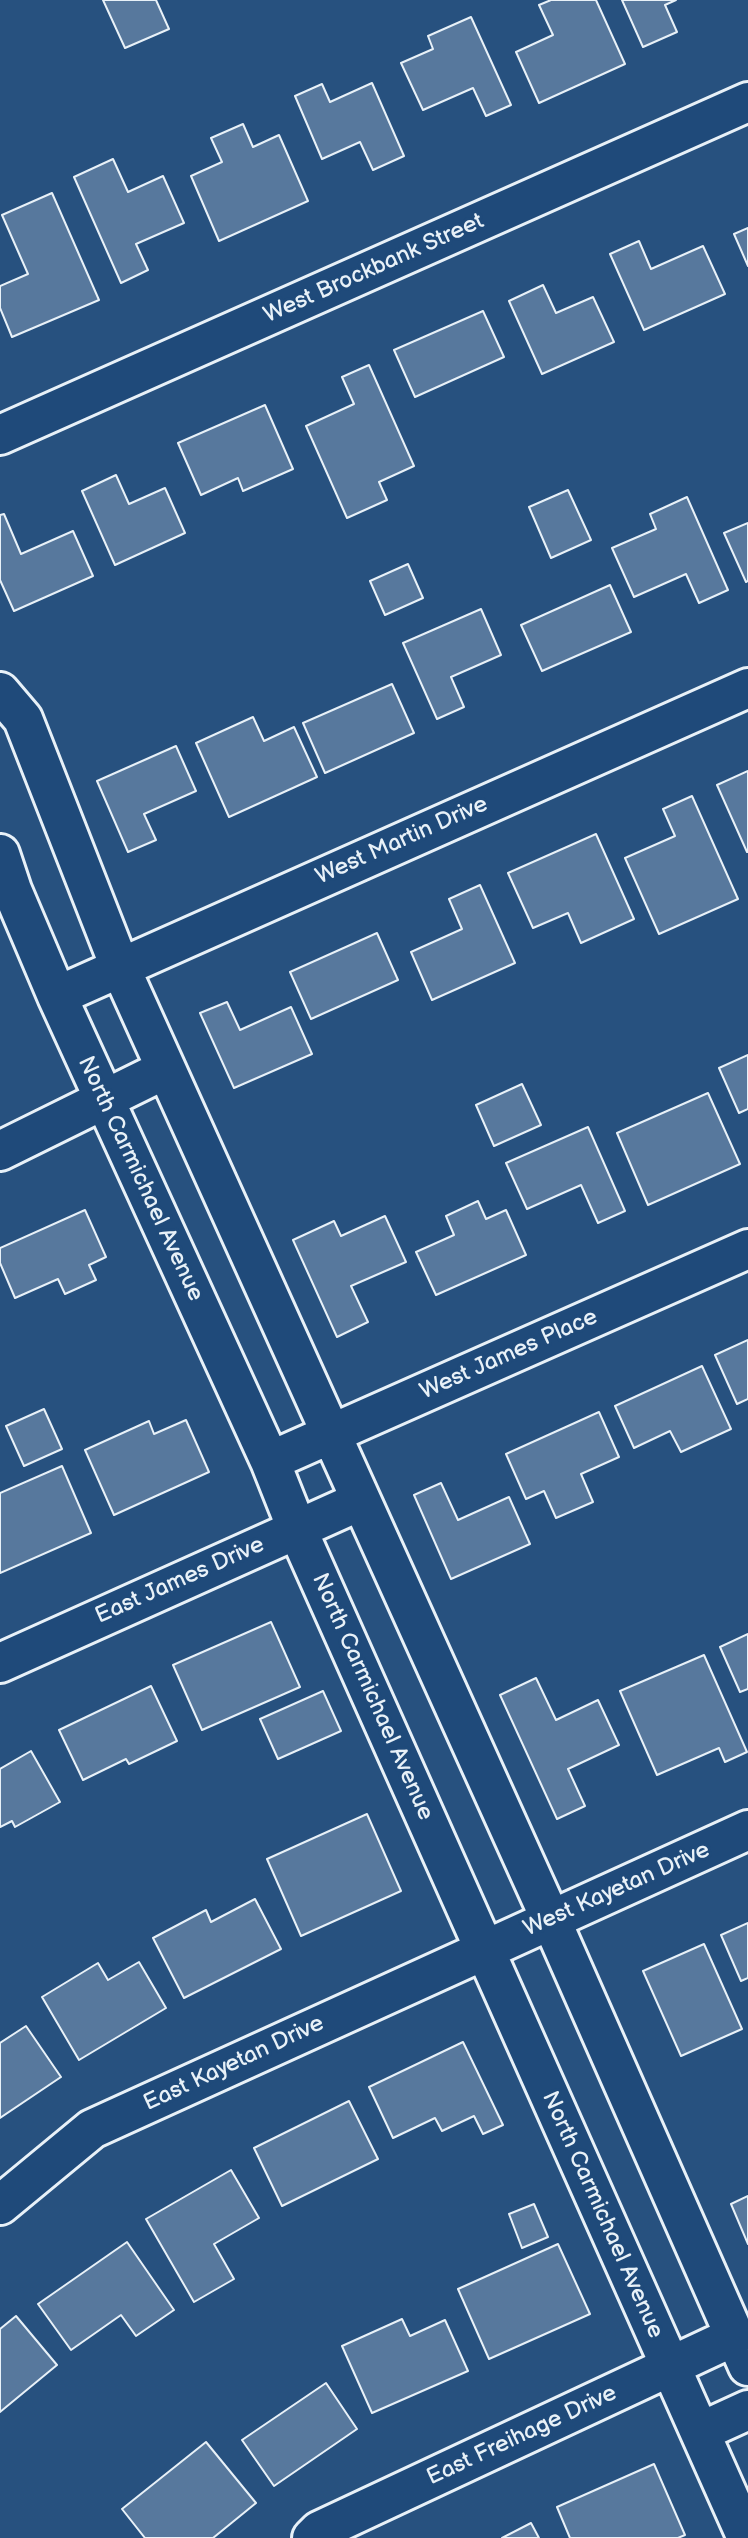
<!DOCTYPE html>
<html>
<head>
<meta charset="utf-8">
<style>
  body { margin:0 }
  canvas { display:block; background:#27517f }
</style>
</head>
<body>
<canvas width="748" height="2538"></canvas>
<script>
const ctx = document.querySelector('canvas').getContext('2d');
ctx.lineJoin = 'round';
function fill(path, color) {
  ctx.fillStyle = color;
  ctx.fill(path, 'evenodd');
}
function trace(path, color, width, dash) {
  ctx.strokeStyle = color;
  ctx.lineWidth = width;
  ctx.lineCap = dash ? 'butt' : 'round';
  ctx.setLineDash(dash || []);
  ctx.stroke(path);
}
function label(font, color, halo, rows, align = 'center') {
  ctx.font = font + ' "Balsamiq Sans",sans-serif';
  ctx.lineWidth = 6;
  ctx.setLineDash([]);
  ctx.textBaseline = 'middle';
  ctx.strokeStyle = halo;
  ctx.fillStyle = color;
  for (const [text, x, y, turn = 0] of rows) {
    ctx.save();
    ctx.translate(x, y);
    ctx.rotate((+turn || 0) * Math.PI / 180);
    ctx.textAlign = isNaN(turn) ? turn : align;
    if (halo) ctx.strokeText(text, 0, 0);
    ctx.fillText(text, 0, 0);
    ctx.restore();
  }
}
const building = new Path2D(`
  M103,0H156L169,29L125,48Z
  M551,0H596L625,64L539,103L516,52L553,35L539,5Z
  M622,0H676L665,5L677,32L643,47Z
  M471,17L511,105L486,116L473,88L423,110L401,63L433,49L428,36Z
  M372,83L404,156L373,170L360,142L322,159L295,96L322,84L330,102Z
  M243,124L253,147L279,135L308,201L219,241L191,176L222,162L211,138Z
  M113,159L128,192L163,176L184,223L136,244L148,270L121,283L74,177Z
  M52,193L99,300L12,337L0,308V286L28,274L2,215Z
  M748,228V266L734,234Z
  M639,241L651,269L703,246L725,294L644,330L610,254Z
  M543,285L556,313L593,297L614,342L542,374L509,301Z
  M483,311L504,357L415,397L394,350Z
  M369,365L414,466L379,482L387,500L347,518L306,426L354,404L342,377Z
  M265,405L293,469L243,491L238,478L201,495L178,443Z
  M116,475L129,504L165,488L185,533L115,565L82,491Z
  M568,490L591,540L551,558L529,507Z
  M687,497L728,590L699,603L686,574L634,597L612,548L656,529L650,514Z
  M4,514L21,554L73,531L93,576L14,611L0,580V515Z
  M748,523V581L746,582L724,533Z
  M408,564L423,598L385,615L370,581Z
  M610,585L631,632L542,671L521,625Z
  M481,609L501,655L451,677L464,707L437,719L403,643Z
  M392,684L414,733L325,773L303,723Z
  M253,717L264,741L294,727L317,777L229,817L196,743Z
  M176,746L196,791L144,814L156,840L128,852L97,781Z
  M748,771V852H747L717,785Z
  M692,796L738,899L659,934L625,858L675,836L663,809Z
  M596,834L634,919L581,943L568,913L533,928L508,873Z
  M480,885L515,963L432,1000L411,952L462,929L449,899Z
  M377,933L398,980L311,1019L290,972Z
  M227,1002L240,1030L291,1007L312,1054L234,1088L200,1013Z
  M748,1055V1109L739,1113L719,1068Z
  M522,1084L541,1125L494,1146L476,1105Z
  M708,1093L740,1164L648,1205L617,1133Z
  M588,1127L625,1211L598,1223L581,1185L527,1209L506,1163Z
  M478,1201L486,1219L506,1210L526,1255L436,1295L416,1252L454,1235L446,1216Z
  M85,1210L106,1257L89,1265L96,1280L65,1294L58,1279L15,1298L0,1263V1248Z
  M385,1216L406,1262L351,1286L368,1322L337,1337L293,1240L334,1221L341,1236Z
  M748,1340V1399L737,1404L715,1355Z
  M702,1366L731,1429L681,1452L670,1431L634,1448L615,1406Z
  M44,1409L62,1449L24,1466L6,1426Z
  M599,1412L619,1457L581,1474L593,1502L556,1518L544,1491L526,1499L506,1454Z
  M186,1420L209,1472L114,1515L85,1450L149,1421L154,1434Z
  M62,1466L91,1533L0,1573V1493Z
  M441,1483L458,1520L509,1497L530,1544L451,1579L414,1495Z
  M271,1622L300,1687L202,1730L173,1665Z
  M748,1634V1689L740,1692L720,1647Z
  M704,1655L747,1752L725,1762L719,1748L657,1775L620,1691Z
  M536,1678L556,1720L598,1700L619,1745L568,1769L585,1806L557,1819L500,1695Z
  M151,1686L177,1741L129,1764L126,1759L83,1780L59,1730Z
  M323,1691L341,1731L278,1759L260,1719Z
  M31,1751L60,1802L15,1827L12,1821L0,1827V1769Z
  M367,1814L401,1891L301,1936L267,1859Z
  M255,1899L281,1949L184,1998L153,1938L206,1910L211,1922Z
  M748,1923V1978L741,1981L721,1935Z
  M704,1944L742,2029L681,2056L643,1971Z
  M139,1962L166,2008L79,2060L42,1997L98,1963L108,1980Z
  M26,2026L61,2077L0,2118V2043Z
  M463,2042L503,2125L483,2134L474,2116L442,2131L435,2118L393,2138L369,2087Z
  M349,2101L378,2159L282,2206L254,2148Z
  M231,2170L259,2218L214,2244L234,2279L194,2302L146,2219Z
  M748,2196V2244L731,2204Z
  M534,2204L548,2237L522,2248L509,2214Z
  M127,2242L174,2310L136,2336L121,2315L71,2350L38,2304Z
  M558,2244L590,2314L489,2359L458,2289Z
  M16,2316L57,2365L0,2412V2329Z
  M402,2319L410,2336L445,2320L468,2371L372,2413L342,2346Z
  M326,2383L357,2429L274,2486L242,2440Z
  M206,2442L256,2503L213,2538H145L122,2509Z
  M654,2464L685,2535L678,2538H570L557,2507Z
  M531,2523L539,2538H502Z`);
fill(building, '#57789d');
trace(building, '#e8f1f8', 2);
const minor = new Path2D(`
  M0,435L748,102
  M0,692L23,719L120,967L551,1920L748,2366
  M0,854L12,890L57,996L270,1461L297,1529L747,2538
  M57,996L748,688
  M0,1151L166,1069
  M270,1461L748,1249
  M0,1663L360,1501
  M0,2205L92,2129L748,1830
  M700,2432L748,2410
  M312,2538L319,2531L735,2336`);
trace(minor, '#e8f1f8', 44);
trace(minor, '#1f4a7a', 38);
label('23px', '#e8f1f8', '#1f4a7a', [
  ["West Brockbank Street",374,269,-24],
  ["West Martin Drive",402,841,-24],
  ["North Carmichael Avenue",140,1179,65],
  ["West James Place",509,1355,-24],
  ["East James Drive",180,1581,-24],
  ["North Carmichael Avenue",372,1697,66],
  ["West Kayetan Drive",617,1890,-24],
  ["East Kayetan Drive",234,2064,-25],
  ["North Carmichael Avenue",602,2215,66],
  ["East Freihage Drive",522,2436,-25]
]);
</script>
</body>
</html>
